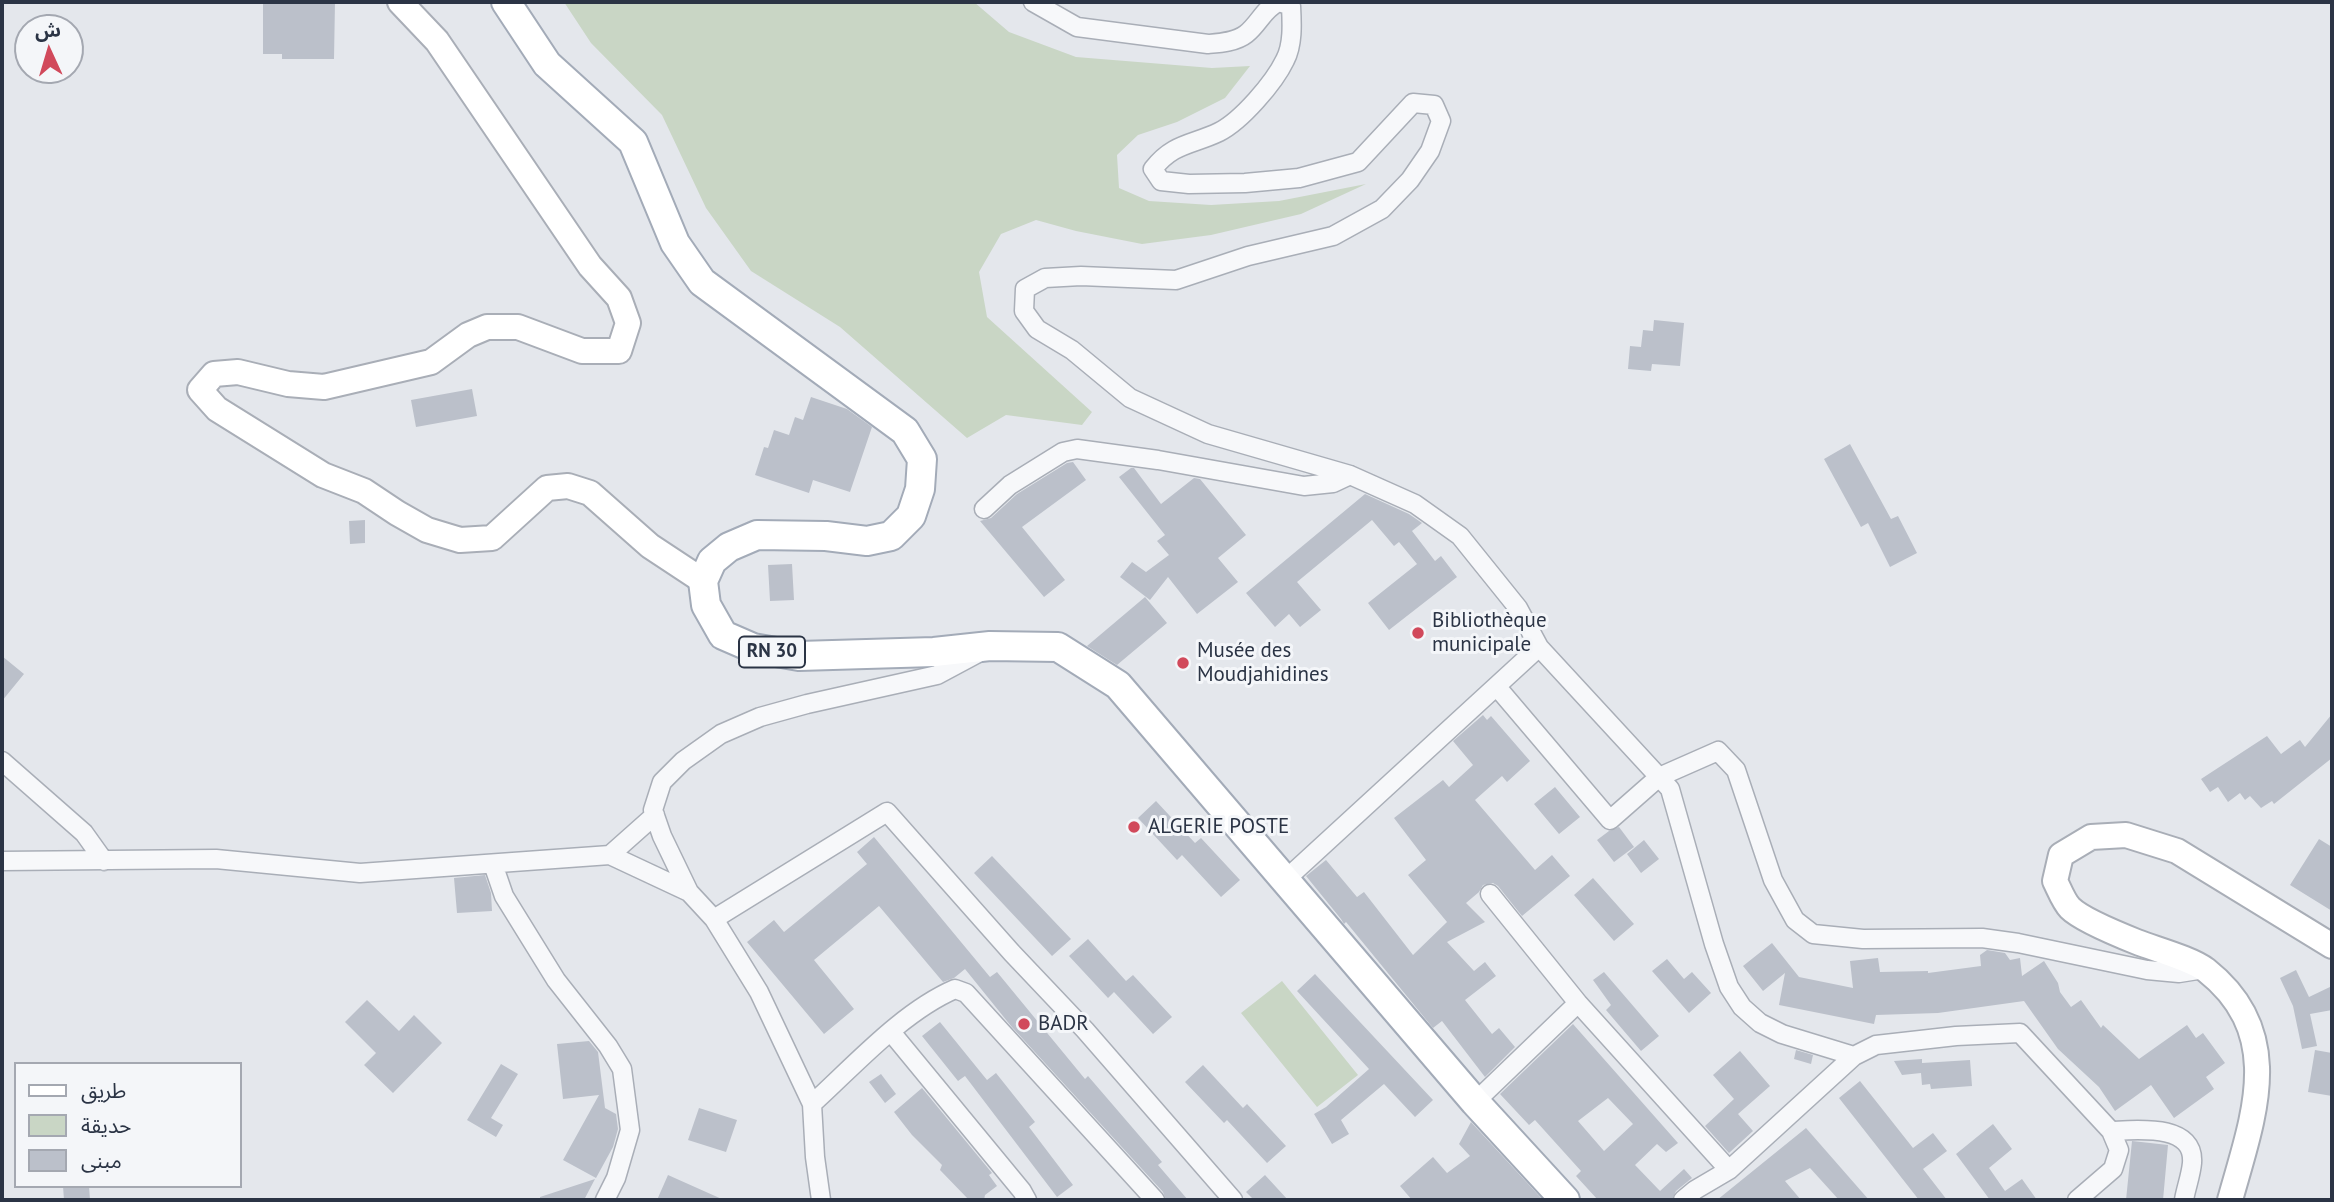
<!DOCTYPE html>
<html>
<head>
<meta charset="utf-8">
<style>
  body { margin:0 }
  #map { position:relative; width:2334px; height:1202px; overflow:hidden; background:#e4e7ec; font-family:"PT Sans","Noto Sans Arabic",sans-serif }
  canvas { display:block }
  .frame { position:absolute; inset:0; border:4px solid #2b3445; pointer-events:none }
  .legend { position:absolute; left:14px; top:1062px; width:228px; height:126px; box-sizing:border-box; background:#f4f6f9; border:2px solid #a4a8b1; margin:0; padding:9px 12px; list-style:none; font-size:21px; color:#2b3445 }
  .legend li { display:flex; align-items:center; gap:14px; height:35px }
  .legend b { width:35px; border:2px solid #a4a8b1 }
  .north { position:absolute; left:14px; top:14px; width:70px; height:70px; box-sizing:border-box; background:#f4f6f9; border:2px solid #a4a8b1; border-radius:50%; rotate:356deg; font-size:19px; font-weight:700; line-height:28px; text-align:center; color:#2b3445 }
  .north::after { content:''; display:block; margin:auto; width:24px; height:32px; background:#d1495b; clip-path:polygon(50% 0,100% 100%,50% 72%,0 100%) }
</style>
</head>
<body>
<div id="map">
<canvas width="2334" height="1202"></canvas>
<div class="frame"></div>
<ul class="legend">
<li><b style="height:9px;background:#fff"></b>طريق</li>
<li><b style="height:19px;background:#c9d6c5"></b>حديقة</li>
<li><b style="height:19px;background:#bbc0ca"></b>مبنى</li>
</ul>
<div class="north">ش</div>
</div>
<script>
const ctx = document.querySelector('canvas').getContext('2d');
ctx.lineJoin = 'round';
function fill(path, color) {
  ctx.fillStyle = color;
  ctx.fill(path, 'evenodd');
}
function trace(path, color, width, dash) {
  ctx.strokeStyle = color;
  ctx.lineWidth = width;
  ctx.lineCap = dash ? 'butt' : 'round';
  ctx.setLineDash(dash || []);
  ctx.stroke(path);
}
function label(font, color, halo, rows, align = 'center') {
  ctx.font = font + ' "PT Sans",sans-serif';
  ctx.lineWidth = 6;
  ctx.setLineDash([]);
  ctx.textBaseline = 'middle';
  ctx.strokeStyle = halo;
  ctx.fillStyle = color;
  for (const [text, x, y, turn = 0] of rows) {
    ctx.save();
    ctx.translate(x, y);
    ctx.rotate((+turn || 0) * Math.PI / 180);
    ctx.textAlign = isNaN(turn) ? turn : align;
    if (halo) ctx.strokeText(text, 0, 0);
    ctx.fillText(text, 0, 0);
    ctx.restore();
  }
}
fill(new Path2D(`
  M564,2H974L1009,32L1076,57L1212,68L1250,66L1225,98L1177,122L1138,135L1117,155L1119,188L1149,201L1211,205L1279,201L1366,184L1301,214L1211,235L1142,244L1076,231L1036,220L1001,234L979,272L987,317L1092,412L1082,425L1006,415L967,438L840,327L751,271L706,208L662,115L591,43Z
  M1282,981L1358,1075L1317,1107L1241,1013Z`), '#c9d6c5');
fill(new Path2D(`
  M263,2H335L334,59H282V54H263Z
  M1654,320L1684,323L1680,366L1652,364L1651,371L1628,369L1630,346L1641,347L1643,330L1653,331Z
  M472,389L477,416L416,427L411,400Z
  M811,397L847,409L872,427L850,492L813,480L809,493L755,475L764,447L768,448L774,430L789,435L795,417L803,420Z
  M1850,444L1891,519L1898,516L1917,553L1890,567L1868,523L1861,527L1824,459Z
  M1073,462L1086,480L1022,527L1065,580L1044,597L980,521L991,518L1017,494L1067,463Z
  M1131,468H1134L1161,504L1194,478L1200,479L1246,535L1218,558L1238,582L1197,614L1168,577L1150,600L1120,577L1132,562L1146,572L1169,555L1157,541L1165,535L1119,477Z
  M1365,494L1409,514L1422,523L1412,531L1435,561L1441,556L1457,577L1389,630L1368,603L1417,564L1399,542L1394,546L1372,520L1297,582L1321,610L1300,627L1289,614L1275,627L1246,593Z
  M365,520V543L350,544L349,521Z
  M792,564L794,600L770,601L768,565Z
  M1145,597L1167,623L1117,665L1087,646Z
  M2,656L24,674L2,701Z
  M2332,714V758L2274,804L2272,801L2261,808L2250,796L2245,800L2240,793L2228,802L2218,787L2210,792L2201,779L2267,736L2281,754L2300,740L2305,747Z
  M1483,715L1487,720L1491,716L1530,761L1507,782L1502,776L1475,800L1535,870L1552,855L1570,876L1522,916L1498,886L1493,883L1483,885L1479,892L1466,903L1485,922L1447,942L1474,971L1485,962L1496,976L1465,1000L1492,1034L1499,1028L1515,1047L1485,1077L1442,1021L1433,1028L1346,922L1344,924L1341,919L1306,876L1326,860L1357,897L1364,892L1413,955L1447,922L1408,875L1426,860L1394,818L1443,780L1449,787L1473,765L1453,741Z
  M1555,787L1580,817L1559,834L1534,804Z
  M1156,801L1195,843L1201,838L1240,880L1221,897L1182,855L1177,860L1138,818Z
  M1619,827L1634,847L1614,862L1597,840L1609,831Z
  M874,837L990,977L997,972L1085,1079L1088,1076L1162,1162L1158,1165L1188,1200H1166L1163,1192L1011,1026L965,969L954,978L943,982L879,906L814,960L854,1009L824,1034L747,942L774,920L784,932L867,864L857,852Z
  M2319,839L2332,847V911L2290,885Z
  M1644,840L1659,859L1641,873L1627,854Z
  M992,856L1071,939L1052,956L974,873Z
  M485,875L491,893L492,911L457,913L454,878Z
  M1593,878L1634,924L1614,941L1574,895Z
  M1088,939L1126,981L1133,975L1172,1017L1153,1034L1114,992L1108,998L1069,956Z
  M1772,943L1799,977L1853,988L1850,961L1878,958L1880,972L1928,971V973L1981,966L1980,955L1987,950L2005,953L2010,960L2020,958L2022,976L2044,961L2058,983L2060,992L2071,1007L2081,1000L2101,1028L2103,1025L2139,1059L2187,1025L2196,1038L2203,1033L2225,1063L2206,1077L2214,1089L2174,1118L2151,1085L2115,1111L2099,1087L2058,1049L2024,1001L1938,1013L1876,1015L1874,1024L1779,1005L1785,973L1763,991L1743,966Z
  M1667,959L1684,979L1692,972L1711,993L1689,1013L1652,971Z
  M2296,970L2309,997L2332,986V1010L2310,1014L2317,1046L2302,1049L2293,1006L2280,978Z
  M1604,972L1659,1036L1641,1051L1606,1010L1611,1005L1593,980Z
  M1315,974L1433,1100L1415,1117L1384,1084L1341,1120L1349,1134L1332,1144L1314,1114L1326,1107L1369,1069L1297,991Z
  M367,1000L399,1031L414,1015L442,1043L393,1093L364,1065L376,1053L345,1022Z
  M940,1022L987,1080L996,1073L1035,1122L1029,1127L1073,1185L1057,1197L965,1076L958,1081L922,1036Z
  M1573,1024L1678,1143L1666,1152L1657,1144L1635,1165L1660,1191L1684,1169L1692,1178L1676,1191L1672,1200H1598L1576,1176L1581,1171L1535,1120L1529,1125L1500,1094ZM1608,1098L1633,1124L1604,1151L1578,1121Z
  M589,1041L598,1052L605,1108L616,1114L618,1129L613,1147L596,1178L563,1160L599,1095L563,1099L557,1044Z
  M1796,1050L1813,1055L1811,1064L1794,1059Z
  M2315,1050L2332,1053V1096L2308,1092Z
  M1740,1051L1770,1086L1738,1114L1753,1131L1729,1153L1705,1126L1734,1099L1713,1075Z
  M1922,1059V1063L1970,1060L1972,1086L1931,1089L1930,1084L1922,1085L1921,1073L1902,1075L1894,1061Z
  M501,1064L518,1074L491,1118L503,1125L496,1137L467,1120Z
  M1203,1065L1243,1108L1247,1104L1286,1146L1267,1163L1227,1120L1224,1123L1185,1082Z
  M881,1074L896,1094L885,1103L869,1082Z
  M1860,1081L1913,1148L1933,1133L1947,1151L1923,1169L1947,1200H1919L1839,1098Z
  M922,1088L992,1173L989,1175L997,1186L985,1195L984,1200H969L940,1170L942,1165L912,1135L894,1112Z
  M699,1108L737,1120L726,1152L688,1140Z
  M1471,1122L1543,1200H1412L1400,1186L1433,1157L1447,1173L1470,1156L1459,1144Z
  M1993,1124L2012,1149L1989,1168L2005,1191L2022,1179L2037,1200H1990L1956,1154Z
  M1806,1128L1869,1200H1839L1810,1168L1785,1181L1801,1200H1717Z
  M2132,1141L2168,1145L2163,1200H2126Z
  M668,1175L724,1200H657Z
  M1265,1175L1288,1200H1254L1246,1192Z
  M595,1179L584,1200H540V1197Z
  M63,1186H89L90,1200H64Z`), '#bbc0ca');
const street = new Path2D(`
  M1033,2L1077,27L1208,44C1220,43 1236,42 1246,34C1259,24 1264,8 1279,2L1291,6C1292,24 1293,45 1285,60C1274,83 1241,121 1219,132C1192,145 1173,143 1153,169L1161,181L1189,184L1245,183L1299,178L1358,162L1413,103L1434,105L1441,121L1430,151L1410,180L1382,209L1333,236L1248,256L1176,280L1081,276L1045,278L1025,289L1024,311L1037,329L1072,350L1130,398L1208,434L1350,475L1415,504L1460,536L1518,608L1539,647L1659,777L1718,751L1736,770L1773,880L1795,920L1813,934L1863,939L1982,938L2018,943L2147,970L2179,973L2204,969
  M984,509L1010,485L1063,452L1077,449L1158,460L1304,486L1333,483L1350,475
  M1497,687L1610,820L1659,777L1670,789L1714,944L1729,987L1742,1007L1760,1023L1782,1034L1854,1056
  M2,761L84,833L104,861
  M655,815L610,855L689,892
  M2,861L216,859L360,873L610,855
  M493,864L504,896L556,980L608,1046L622,1069L630,1130L616,1178L605,1200
  M1284,881L1539,647
  M1490,894L1578,1003L1729,1170
  M714,919L887,812L1012,953L1085,1030L1233,1200
  M891,1032L1022,1191L1027,1200
  M1475,1102L1578,1003
  M812,1104C855,1065 902,1012 955,989L966,993L1155,1200
  M2111,1131C2136,1130 2195,1123 2192,1163C2191,1175 2186,1188 2184,1200
  M821,1200L815,1157L812,1104L759,992L714,919L689,892L662,836L653,810L662,782L683,761L721,734L760,717L807,704L937,675L980,652
  M1683,1200L1695,1190L1729,1170L1854,1056L1876,1045L1956,1036L2020,1033L2111,1131L2119,1150L2113,1169L2077,1200`);
const secondary = new Path2D(`
  M400,2L437,41L590,266L619,298L628,323L619,351H582L518,327H487L468,335L431,362L324,387L288,384L238,372L214,374L200,390L217,409L323,475L364,491L397,513L427,530L460,540L492,538L547,488L568,486L590,493L650,546L703,581
  M2230,1200C2253,1117 2287,1034 2206,970C2192,959 2155,949 2137,942C2122,936 2081,919 2070,908C2064,902 2059,889 2055,881L2061,855L2091,837L2126,835L2177,851L2332,946`);
const primary = new Path2D(`
  M506,2L547,64L633,142L675,243L702,282L905,431L922,459L920,489L911,516L891,536L867,541L826,536L757,535L729,547L712,561L703,581L706,605L723,635L753,648L799,656L934,652L990,646L1058,647L1118,685L1475,1102L1565,1200`);
trace(street, '#a9aeb7', 21);
trace(secondary, '#a9aeb7', 28);
trace(primary, '#a3abb8', 32);
trace(street, '#f7f8fa', 18);
trace(secondary, '#fff', 24);
trace(primary, '#fff', 28);
for (const [x, y, r, color] of [
  [1418,633,7,"#d1495b"],
  [1183,663,7,"#d1495b"],
  [1134,827,7,"#d1495b"],
  [1024,1024,7,"#d1495b"]
]) {
  const dot = new Path2D();
  dot.arc(x, y, r, 0, 2 * Math.PI);
  ctx.fillStyle = color;
  ctx.fill(dot);
  trace(dot, '#f4f6f9', 2.5);
}
for (const [x, y, w] of [
  [772,652,66]
]) {
  const box = new Path2D();
  box.roundRect(x - w / 2, y - 15.5, w, 31, 5);
  ctx.fillStyle = '#f4f6f9';
  ctx.fill(box);
  trace(box, '#2b3445', 2);
}
label('bold 19px', '#2b3445', null, [
  ["RN 30",772,652]
]);
label('21px', '#2b3445', '#f4f6f9', [
  ["Bibliothèque",1432,621],
  ["municipale",1432,645],
  ["Musée des",1197,651],
  ["Moudjahidines",1197,675],
  ["ALGERIE POSTE",1148,827],
  ["BADR",1038,1024]
], 'left');
</script>
</body>
</html>
